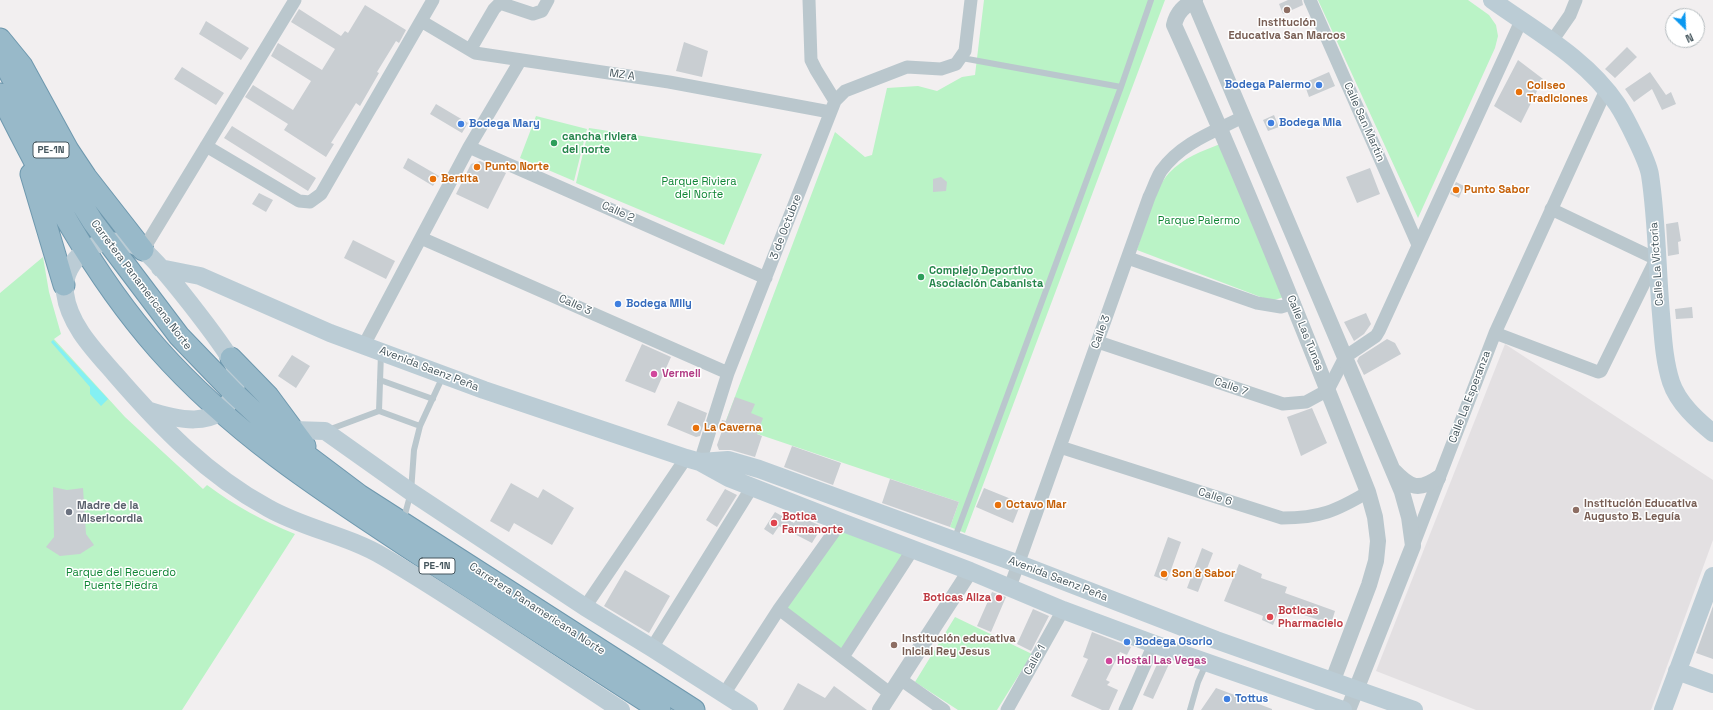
<!DOCTYPE html>
<html>
<head>
<meta charset="utf-8">
<style>
  body { margin:0 }
  #map { position:relative; width:1713px; height:710px; overflow:hidden; background:#f2eff0; font-family:"Space Grotesk",sans-serif }
  canvas { display:block }
  .north { position:absolute; left:1665px; top:8px; width:40px; height:40px; box-sizing:border-box; background:#fff; border:1px solid #b5bcbf; border-radius:50%; rotate:156deg; font-size:11px; font-weight:700; line-height:16px; text-align:center; color:#46575e }
  .north::after { content:''; display:block; margin:auto; width:14px; height:18px; background:#0b98f0; clip-path:polygon(50% 0,100% 100%,50% 72%,0 100%) }
</style>
</head>
<body>
<div id="map">
<canvas width="1713" height="710"></canvas>
<div class="north">N</div>
</div>
<script>
const ctx = document.querySelector('canvas').getContext('2d');
ctx.lineJoin = 'round';
function fill(path, color) {
  ctx.fillStyle = color;
  ctx.fill(path, 'evenodd');
}
function trace(path, color, width, dash) {
  ctx.strokeStyle = color;
  ctx.lineWidth = width;
  ctx.lineCap = dash ? 'butt' : 'round';
  ctx.setLineDash(dash || []);
  ctx.stroke(path);
}
function label(font, color, halo, rows, align = 'center') {
  ctx.font = font + ' "Space Grotesk",sans-serif';
  ctx.lineWidth = 3;
  ctx.setLineDash([]);
  ctx.textBaseline = 'middle';
  ctx.strokeStyle = halo;
  ctx.fillStyle = color;
  for (const [text, x, y, turn = 0] of rows) {
    ctx.save();
    ctx.translate(x, y);
    ctx.rotate((+turn || 0) * Math.PI / 180);
    ctx.textAlign = isNaN(turn) ? turn : align;
    if (halo) ctx.strokeText(text, 0, 0);
    ctx.fillText(text, 0, 0);
    ctx.restore();
  }
}
fill(new Path2D(`
  M1505,344L1713,480V540L1651,710H1476L1376,671Z`), '#e3e0e2');
fill(new Path2D(`
  M984,0H1165L965,533L950,527L959,502L725,423L835,132L865,157L872,155L887,88L918,86L937,91L962,77L975,75Z
  M1318,0H1468L1489,15L1496,25L1498,36L1495,48L1418,218Z
  M536,116L587,129L574,181L520,158Z
  M589,128L762,154L724,245L576,183Z
  M1220,144L1284,297L1271,301L1137,250C1145,227 1153,191 1169,173C1183,158 1202,151 1220,144Z
  M43,257L49,292L61,334L54,339L125,417L203,489L207,485C235,506 263,521 295,534L182,710H0V293Z
  M844,515L917,544L842,662L779,616Z
  M955,617L1032,654L997,710H958L915,682Z`), '#baf3c6');
fill(new Path2D(`
  M53,340L108,399L101,406L90,394V387L51,342Z`), '#84f0f3');
fill(new Path2D(`
  M1288,0H1302L1303,5L1283,14L1279,4Z
  M365,5L406,30L399,43L396,41L377,72L379,73L360,106L356,103L331,143L334,144L326,157L284,130L288,124L245,97L253,85L293,110L311,81L271,56L278,43L322,70L335,49L291,22L299,9L341,36L345,31L348,33Z
  M206,21L249,48L241,60L199,34Z
  M684,42L708,51L702,77L676,71Z
  M1627,47L1637,57L1615,78L1605,69Z
  M1518,60L1543,79L1521,123L1494,106Z
  M182,67L224,93L216,105L174,79Z
  M1329,72L1335,86L1309,97L1304,83Z
  M1650,72L1666,95L1671,92L1676,104L1662,110L1652,89L1634,102L1625,89Z
  M436,104L468,123L462,133L430,114Z
  M1274,115L1279,127L1268,131L1263,120Z
  M232,126L316,178L308,191L224,138Z
  M408,158L439,176L433,186L403,168Z
  M480,161L506,173L488,209L456,194L471,164Z
  M1370,168L1380,194L1357,203L1346,177Z
  M941,177L947,182L946,191L933,192V179Z
  M1456,182L1464,186L1459,198L1450,194Z
  M259,193L273,200L266,212L252,204Z
  M1678,222L1681,241L1678,242L1679,254L1668,256L1666,224Z
  M353,240L395,261L386,279L344,258Z
  M1692,307L1693,318L1676,319L1675,309Z
  M1366,313L1371,324L1364,334L1354,341L1344,322Z
  M1387,339L1395,343L1401,354L1364,375L1357,361L1359,357Z
  M642,344L671,357L655,393L625,381Z
  M292,355L310,366L296,388L278,376Z
  M735,397L755,404L751,413L763,418L757,434L762,436L755,457L731,450H719L717,445L723,428L719,430L722,420L726,421Z
  M678,401L707,413L700,436L696,437L667,425Z
  M1312,408L1327,443L1301,456L1287,417Z
  M792,446L841,463L833,485L784,467Z
  M890,479L959,502L950,527L882,503Z
  M511,483L538,498L543,489L574,508L552,545L514,523L509,532L490,521Z
  M53,487L67,490L83,488L86,534L94,545L80,554L60,556L46,547L54,537Z
  M984,488L1021,503L1013,523L976,507Z
  M725,489L737,495L717,527L706,520Z
  M775,512L794,523L798,516L819,525L820,530L812,543L779,526L773,535L764,529Z
  M1168,537L1181,542L1167,581L1154,576Z
  M1202,548L1213,553L1198,592L1187,588Z
  M1239,564L1262,574L1261,578L1287,587L1285,593L1335,611L1331,624L1280,607L1273,625L1262,620L1263,616L1224,601Z
  M625,570L670,596L649,633L604,606Z
  M992,592L1006,597L991,632L977,626Z
  M1713,606V659L1696,653Z
  M1033,609L1049,616L1031,651L1017,644Z
  M1092,632L1131,647L1127,655L1120,652L1106,680L1110,682L1107,685L1118,690L1109,710H1102L1071,696L1088,659L1083,657Z
  M1159,660L1169,664L1153,699L1143,695Z
  M798,683L825,698L834,686L867,710H783Z
  M1216,688L1272,709V710H1201Z`), '#c9ced2');
const trunk = new Path2D(`
  M0,39L22,66L68,150L86,177L143,250
  M0,55L66,179L93,222L179,336L234,393L278,434L359,495L694,710
  M0,94C45,184 91,273 158,349C235,436 327,494 423,557C502,608 581,659 660,710
  M31,174L64,285
  M231,358L268,396L305,446`);
trace(trunk, '#6e98ae', 23);
trace(new Path2D(`
  M962,58L1121,87
  M380,380L433,399
  M379,411L381,353
  M328,430L379,411L420,426
  M404,518L411,492L414,450L420,426L443,376
  M954,540L1121,87L1151,0
  M1190,710L1198,682L1206,664`), '#bac7cd', 6);
trace(new Path2D(`
  M809,0L811,60L816,70L835,101
  M1310,0L1418,245
  M421,21L475,53L669,82L830,112
  M1552,41L1570,15L1576,0
  M470,50L494,9L500,3L533,14L542,11L548,0
  M206,146L299,201L310,202L321,194L433,0
  M469,147L766,278
  M421,238L728,373
  M143,250L295,0
  M1128,258L1257,303L1281,307L1294,303
  M1495,333L1598,372L1601,371L1656,259L1551,209
  M1098,342L1283,404L1306,402L1328,390L1345,357L1376,336L1379,331L1521,21
  M364,345L469,147L520,61
  M1060,447L1282,518C1320,518 1336,511 1368,492
  M700,462L728,373L835,101L845,91L907,67L941,69L956,64L965,51L971,0
  M1413,546L1495,333L1606,90
  M1010,587L1149,197C1153,189 1156,179 1161,171C1181,143 1213,132 1243,117
  M585,607L686,458
  M779,609L891,694
  M652,648L752,487
  M843,657L913,549
  M900,679L944,710
  M724,694L779,609L841,522
  M1007,710L1063,610
  M1125,710L1154,644`), '#bac7cd', 13);
trace(new Path2D(`
  M1195,0C1184,6 1177,12 1174,25C1244,179 1306,335 1368,492L1375,517L1378,541L1376,561L1369,585L1333,680
  M1194,1L1402,492L1409,517L1413,546L1348,710
  M1394,471C1410,488 1419,491 1438,478
  M880,710L970,571`), '#bac7cd', 16);
trace(new Path2D(`
  M1492,0C1535,31 1586,58 1617,104C1625,116 1648,161 1650,175C1657,220 1657,268 1661,314C1663,337 1664,360 1671,382C1678,403 1697,420 1713,433
  M160,268L200,276L330,333L484,390L686,458L700,462L728,460L759,469L1027,567L1216,640L1414,710
  M147,410C175,419 217,431 233,395C237,385 238,376 234,365C224,346 157,257 140,248C123,239 101,239 85,251C72,260 63,277 65,293C69,325 95,351 115,374C160,426 207,475 268,508C305,529 347,535 384,557C465,605 542,659 621,710
  M293,430L325,431L411,492L585,607L652,648L749,710
  M700,462L729,478L841,522L970,571L1063,610L1154,644L1343,710
  M1677,671L1713,684
  M1663,710L1713,576`), '#bbccd5', 18);
trace(trunk, '#98b9c9', 21);
for (const [x, y, r, color] of [
  [1287,10,4,"#8d6e63"],
  [1319,85,4,"#3f7fe0"],
  [1519,92,4,"#e8710a"],
  [1271,123,4,"#3f7fe0"],
  [461,124,4,"#3f7fe0"],
  [554,143,4,"#2e9e5b"],
  [477,167,4,"#e8710a"],
  [433,179,4,"#e8710a"],
  [1456,190,4,"#e8710a"],
  [921,277,4,"#2e9e5b"],
  [618,304,4,"#3f7fe0"],
  [654,374,4,"#d1479c"],
  [696,428,4,"#e8710a"],
  [998,505,4,"#e8710a"],
  [1576,510,4,"#8d6e63"],
  [69,512,4,"#6b7280"],
  [774,523,4,"#e0444e"],
  [1164,574,4,"#e8710a"],
  [999,598,4,"#e0444e"],
  [1270,617,4,"#e0444e"],
  [1127,642,4,"#3f7fe0"],
  [894,645,4,"#8d6e63"],
  [1109,661,4,"#d1479c"],
  [1227,699,4,"#3f7fe0"]
]) {
  const dot = new Path2D();
  dot.arc(x, y, r, 0, 2 * Math.PI);
  ctx.fillStyle = color;
  ctx.fill(dot);
  trace(dot, '#fff', 1.5);
}
for (const [x, y, w] of [
  [51,150,36],
  [437,566,36]
]) {
  const box = new Path2D();
  box.roundRect(x - w / 2, y - 8, w, 16, 3);
  ctx.fillStyle = '#fff';
  ctx.fill(box);
  trace(box, '#46575e', 1);
}
label('bold 10px', '#46575e', null, [
  ["PE-1N",51,150],
  ["PE-1N",437,566]
]);
label('bold 11px', '#785e54', '#fff', [
  ["Institución",1287,23,"center"],
  ["Educativa San Marcos",1287,36,"center"],
  ["Institución Educativa",1584,504],
  ["Augusto B. Leguía",1584,517],
  ["Institución educativa",902,639],
  ["inicial Rey Jesus",902,652]
], 'left');
label('11px', '#46575e', '#fff', [
  ["MZ A",622,75,8],
  ["Calle San Martin",1364,122,66],
  ["Calle 2",618,212,24],
  ["3 de Octubre",786,227,-69],
  ["Calle La Victoria",1657,264,-94],
  ["Carretera Panamericana Norte",141,285,53],
  ["Calle 3",575,305,24],
  ["Calle 3",1101,332,-70],
  ["Calle Las Tunas",1305,333,68],
  ["Avenida Saenz Peña",429,369,21],
  ["Calle 7",1231,387,19],
  ["Calle La Esperanza",1470,397,-69],
  ["Calle 6",1215,497,18],
  ["Avenida Saenz Peña",1058,579,21],
  ["Carretera Panamericana Norte",537,609,33],
  ["Calle 1",1035,660,-61]
]);
label('bold 11px', '#366cbe', '#fff', [
  ["Bodega Palermo",1311,85,"right"],
  ["Bodega Mia",1279,123],
  ["Bodega Mary",469,124],
  ["Bodega Mily",626,304],
  ["Bodega Osorio",1135,642],
  ["Tottus",1235,699]
], 'left');
label('bold 11px', '#c56008', '#fff', [
  ["Coliseo",1527,86],
  ["Tradiciones",1527,99],
  ["Punto Norte",485,167],
  ["Bertita",441,179],
  ["Punto Sabor",1464,190],
  ["La Caverna",704,428],
  ["Octavo Mar",1006,505],
  ["Son & Sabor",1172,574]
], 'left');
label('bold 11px', '#27864d', '#fff', [
  ["cancha riviera",562,137],
  ["del norte",562,150],
  ["Complejo Deportivo",929,271],
  ["Asociación Cabanista",929,284]
], 'left');
label('11px', '#108636', '#fff', [
  ["Parque Riviera",699,182],
  ["del Norte",699,195],
  ["Parque Palermo",1199,221],
  ["Parque del Recuerdo",121,573],
  ["Puente Piedra",121,586]
]);
label('bold 11px', '#b23c85', '#fff', [
  ["Vermell",662,374],
  ["Hostal Las Vegas",1117,661]
], 'left');
label('bold 11px', '#5b616d', '#fff', [
  ["Madre de la",77,506],
  ["Misericordia",77,519]
], 'left');
label('bold 11px', '#be3a42', '#fff', [
  ["Botica",782,517],
  ["Farmanorte",782,530],
  ["Boticas Aliza",991,598,"right"],
  ["Boticas",1278,611],
  ["Pharmacielo",1278,624]
], 'left');
</script>
</body>
</html>
